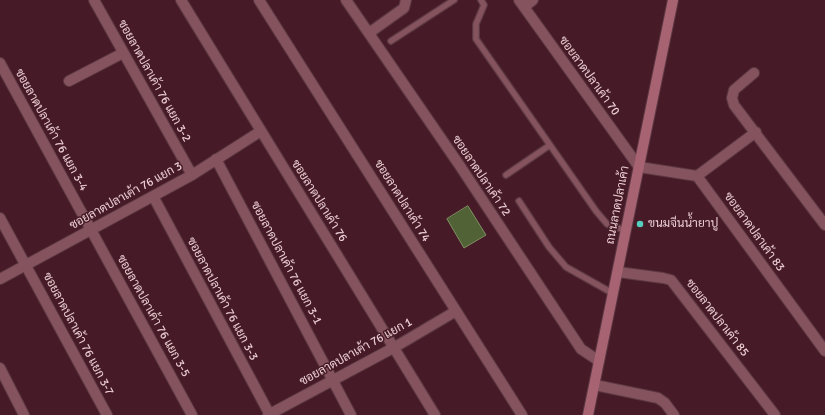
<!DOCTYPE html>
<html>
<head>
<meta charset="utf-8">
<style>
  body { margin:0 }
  canvas { display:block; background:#461b27 }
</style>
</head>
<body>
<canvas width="825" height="415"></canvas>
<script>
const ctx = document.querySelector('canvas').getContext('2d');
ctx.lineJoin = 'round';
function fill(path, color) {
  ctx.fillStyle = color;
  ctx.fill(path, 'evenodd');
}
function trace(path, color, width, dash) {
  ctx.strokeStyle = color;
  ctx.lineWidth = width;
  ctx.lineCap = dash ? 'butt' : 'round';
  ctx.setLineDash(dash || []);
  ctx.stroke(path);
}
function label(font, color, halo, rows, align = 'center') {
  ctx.font = font + ' Signika,Sarabun,sans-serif';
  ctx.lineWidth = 3;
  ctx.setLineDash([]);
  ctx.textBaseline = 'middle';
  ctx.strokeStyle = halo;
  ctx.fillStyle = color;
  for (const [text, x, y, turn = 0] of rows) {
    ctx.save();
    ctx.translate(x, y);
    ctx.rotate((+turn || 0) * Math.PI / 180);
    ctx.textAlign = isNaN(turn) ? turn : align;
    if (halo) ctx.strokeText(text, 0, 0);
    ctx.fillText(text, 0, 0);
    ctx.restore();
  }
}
const building = new Path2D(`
  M468,206L486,235L464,248L447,219Z`);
fill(building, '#526237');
trace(building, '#7e8f62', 1);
const service = new Path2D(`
  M481,0L484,5L476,24V39L596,211L607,224L627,231
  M391,41L454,0
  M506,175L550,145
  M519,201L549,247L566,267L614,294`);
const minor = new Path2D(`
  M94,0L192,175
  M181,0L435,415
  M259,0L522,415
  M346,0L460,166L581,349L599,361
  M519,0L639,167L697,176L825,351
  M524,7L533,0
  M369,33L404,8L406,0
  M0,63L192,415
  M754,73L734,90L732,98L734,105L825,225
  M69,81L123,53
  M216,159L351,415
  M697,176L756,132
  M153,196L270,415
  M0,218L107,415
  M618,272L663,278L671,280L775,415
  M0,279L192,175L261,131
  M0,368L24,415
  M595,385L658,398L665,403L674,415
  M268,415L395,347L456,311`);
const secondary = new Path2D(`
  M588,415L673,0`);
trace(service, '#5c3843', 8);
trace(minor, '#5c3843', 12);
trace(secondary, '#5c3843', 12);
trace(service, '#84535e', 5.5);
trace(minor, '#84535e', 10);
trace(secondary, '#a86373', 10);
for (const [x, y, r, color] of [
  [640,224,4,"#58cec0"]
]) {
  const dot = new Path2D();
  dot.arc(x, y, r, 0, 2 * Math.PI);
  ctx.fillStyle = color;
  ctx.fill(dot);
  trace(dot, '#461b27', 1.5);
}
label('12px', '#ebcdd3', '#461b27', [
  ["ซอยลาดปลาเค้า 70",589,76,54],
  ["ซอยลาดปลาเค้า 76 แยก 3-2",154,81,61],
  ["ซอยลาดปลาเค้า 76 แยก 3-4",51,130,61],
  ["ซอยลาดปลาเค้า 72",481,176,56],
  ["ซอยลาดปลาเค้า 76 แยก 3",126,196,-29],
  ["ซอยลาดปลาเค้า 76",319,201,58],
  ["ซอยลาดปลาเค้า 74",402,201,58],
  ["ถนนลาดปลาเค้า",618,205,-79],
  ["ซอยลาดปลาเค้า 83",754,232,54],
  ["ซอยลาดปลาเค้า 76 แยก 3-1",286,263,62],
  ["ซอยลาดปลาเค้า 76 แยก 3-3",222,299,62],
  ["ซอยลาดปลาเค้า 76 แยก 3-5",153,316,61],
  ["ซอยลาดปลาเค้า 85",717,318,52],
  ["ซอยลาดปลาเค้า 76 แยก 3-7",78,334,62],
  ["ซอยลาดปลาเค้า 76 แยก 1",356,352,-29]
]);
label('12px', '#ebcdd3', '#461b27', [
  ["ขนมจีนน้ำยาปู",648,224]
], 'left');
</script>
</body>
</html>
